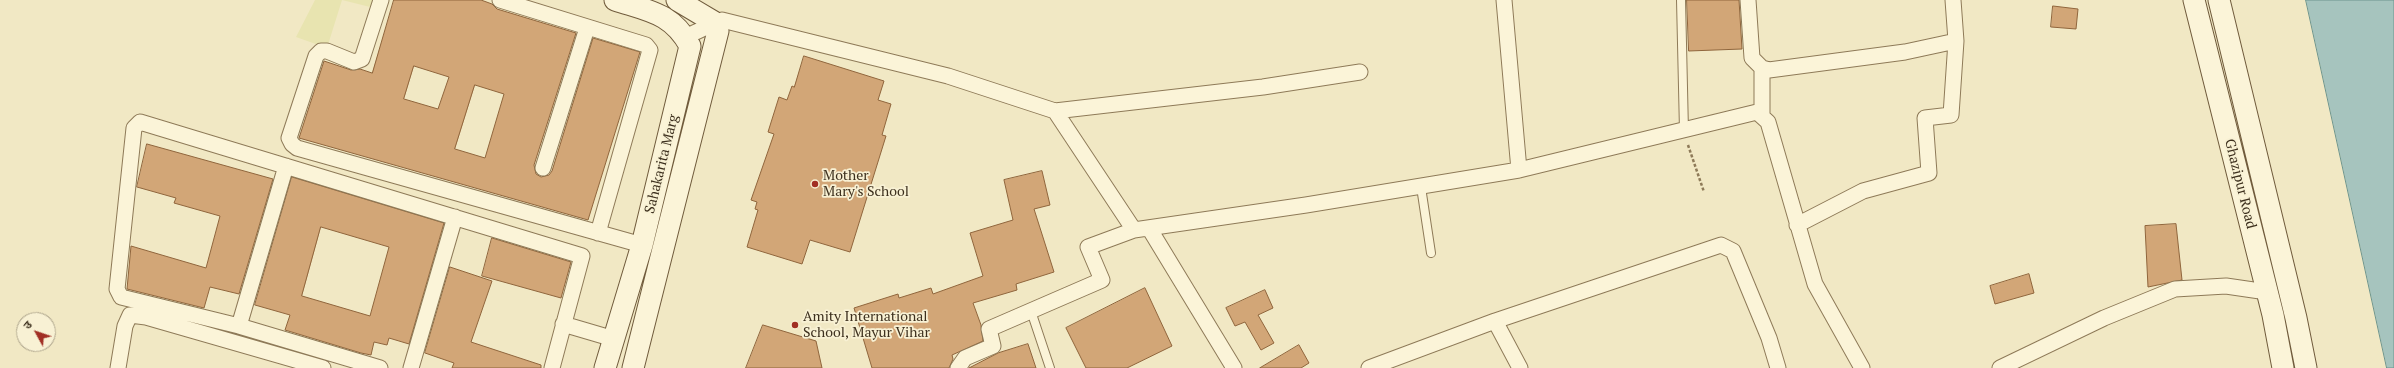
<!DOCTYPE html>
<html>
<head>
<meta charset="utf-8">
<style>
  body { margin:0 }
  #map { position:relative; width:2394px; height:368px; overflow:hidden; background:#f1e8c4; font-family:"PT Serif","Noto Sans Devanagari",serif }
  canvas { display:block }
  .north { position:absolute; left:16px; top:312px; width:40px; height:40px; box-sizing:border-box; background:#f8f1d4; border:1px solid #ada48b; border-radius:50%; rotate:310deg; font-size:11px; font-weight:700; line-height:16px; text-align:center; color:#3d301e }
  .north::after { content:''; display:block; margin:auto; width:14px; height:18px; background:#a12f24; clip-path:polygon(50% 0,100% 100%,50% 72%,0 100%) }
</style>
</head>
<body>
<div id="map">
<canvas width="2394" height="368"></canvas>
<div class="north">उ</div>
</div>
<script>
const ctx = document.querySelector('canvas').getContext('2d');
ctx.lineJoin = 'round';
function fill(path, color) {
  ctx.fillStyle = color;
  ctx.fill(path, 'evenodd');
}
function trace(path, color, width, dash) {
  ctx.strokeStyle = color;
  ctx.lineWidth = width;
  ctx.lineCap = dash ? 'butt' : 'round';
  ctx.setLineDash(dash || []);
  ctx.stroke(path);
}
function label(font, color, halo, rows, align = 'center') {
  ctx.font = font + ' "PT Serif",serif';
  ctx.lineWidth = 3.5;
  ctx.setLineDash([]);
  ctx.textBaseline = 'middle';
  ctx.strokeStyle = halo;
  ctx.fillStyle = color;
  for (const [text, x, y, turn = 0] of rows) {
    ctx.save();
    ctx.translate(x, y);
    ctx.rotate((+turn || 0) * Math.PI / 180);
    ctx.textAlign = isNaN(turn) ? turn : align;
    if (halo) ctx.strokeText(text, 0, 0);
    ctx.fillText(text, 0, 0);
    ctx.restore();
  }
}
fill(new Path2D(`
  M315,0H377L374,8L342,0L327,48L296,37Z`), '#e8e4b0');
const water = new Path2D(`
  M2306,0H2394V368H2387Z`);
fill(water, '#a6c4be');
trace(water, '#6c948e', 1);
const building = new Path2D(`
  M394,0H481L492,4L497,9L576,33L534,165L536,174L541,177L549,175L552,171L593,38L640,52L588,220L299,138L324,61L351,70L360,69L372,73ZM414,66L449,77L438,109L404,99ZM475,85L504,94L485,158L455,149Z
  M1687,0H1739L1742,49L1689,51Z
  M2053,6L2078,9L2076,29L2051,27Z
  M804,56L884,81L878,100L891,104L882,135L886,136L850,252L810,240L802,264L747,247L758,210L755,209L757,202L751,200L774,134L768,132L779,97L787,100L792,86L794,87Z
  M147,144L273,179L239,294L210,287L204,308L127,289L131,246L206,268L220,216L174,203L176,198L137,187Z
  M1042,171L1050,205L1034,209L1054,272L1016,284L1017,290L973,303L981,325L983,341L952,355L953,359L949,368H872L854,308L898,294L899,298L931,288L933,294L983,276L970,233L1013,220L1004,180Z
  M292,177L444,223L409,344L389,338L387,345L374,342L371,355L361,353L285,330L290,315L255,305ZM321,227L389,247L370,316L302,296Z
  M2176,224L2182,280L2148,287L2145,226Z
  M492,238L571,262L561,298L482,276Z
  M450,267L492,281L471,342L541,365V368H452L454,363L425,353Z
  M2029,274L2034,293L1995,304L1990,286Z
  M1145,288L1172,346L1127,368H1086L1066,328Z
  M1265,290L1273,308L1258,315L1274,343L1261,350L1245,322L1235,326L1226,308Z
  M763,325L816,341L822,368H746Z
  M1028,344L1036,368H969L998,353Z
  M1299,345L1309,363L1301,368H1260Z`);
fill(building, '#d2a677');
trace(building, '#8f653c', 1);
const lane = new Path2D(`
  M1681,0L1684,131
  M1421,187L1431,253
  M1031,311L1050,368`);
const street = new Path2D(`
  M381,0L362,59L354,62L327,51H321L316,56L289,138L292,144L297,148L642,245
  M500,0L646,45L650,50L598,233
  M1504,0L1519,170
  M1748,0L1752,58L1762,68L1769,70L1905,52L1956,41
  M685,37L722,20L948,76L1055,111L1134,230L1306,205L1519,170L1757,112L1768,122L1815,284L1862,368
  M1055,111L1263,87L1360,72
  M1762,114V68
  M543,168L587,28
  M1797,225L1863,191L1929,173L1925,118L1951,115L1956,41L1953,0
  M1149,228L1234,368
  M1495,321L1520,368
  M563,324L614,339
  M239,326L286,166
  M118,368L125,326L130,315L146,317L323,368
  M380,368L239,326L121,297L117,289L134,128L140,122L582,256L552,368
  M411,368L455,217
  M958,368L965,358L993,346L989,329L1102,280L1088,247L1134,230
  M1369,368L1495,321L1721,245L1733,251L1769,338L1778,368
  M2000,368L2104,318L2175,289L2226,286L2267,292`);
const secondary = new Path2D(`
  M2194,0L2273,315L2283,368
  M2219,0L2296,318L2306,368
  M605,368L642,245L690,46C672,13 649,11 615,0
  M633,368L718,31L714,22L677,0`);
trace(lane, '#8e7a58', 10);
trace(street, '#8e7a58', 17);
trace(secondary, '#705b3c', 23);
trace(new Path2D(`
  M1688,145L1704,192`), '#8e7a58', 2.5, [3, 2]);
trace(lane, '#fbf4d8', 8);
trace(street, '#fbf4d8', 15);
trace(secondary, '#fbf4d8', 21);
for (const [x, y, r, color] of [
  [815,184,4,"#a12f24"],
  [795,325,4,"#a12f24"]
]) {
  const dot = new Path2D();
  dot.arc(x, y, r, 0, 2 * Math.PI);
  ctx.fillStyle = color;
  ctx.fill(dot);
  trace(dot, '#f8f1d4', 1.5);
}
label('14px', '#3d301e', '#f8f1d4', [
  ["Sahakarita Marg",662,164,-76],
  ["Ghazipur Road",2240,184,76]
]);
label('14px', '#3d301e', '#f8f1d4', [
  ["Mother",823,176],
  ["Mary's School",823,192],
  ["Amity International",803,317],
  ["School, Mayur Vihar",803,333]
], 'left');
</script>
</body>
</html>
